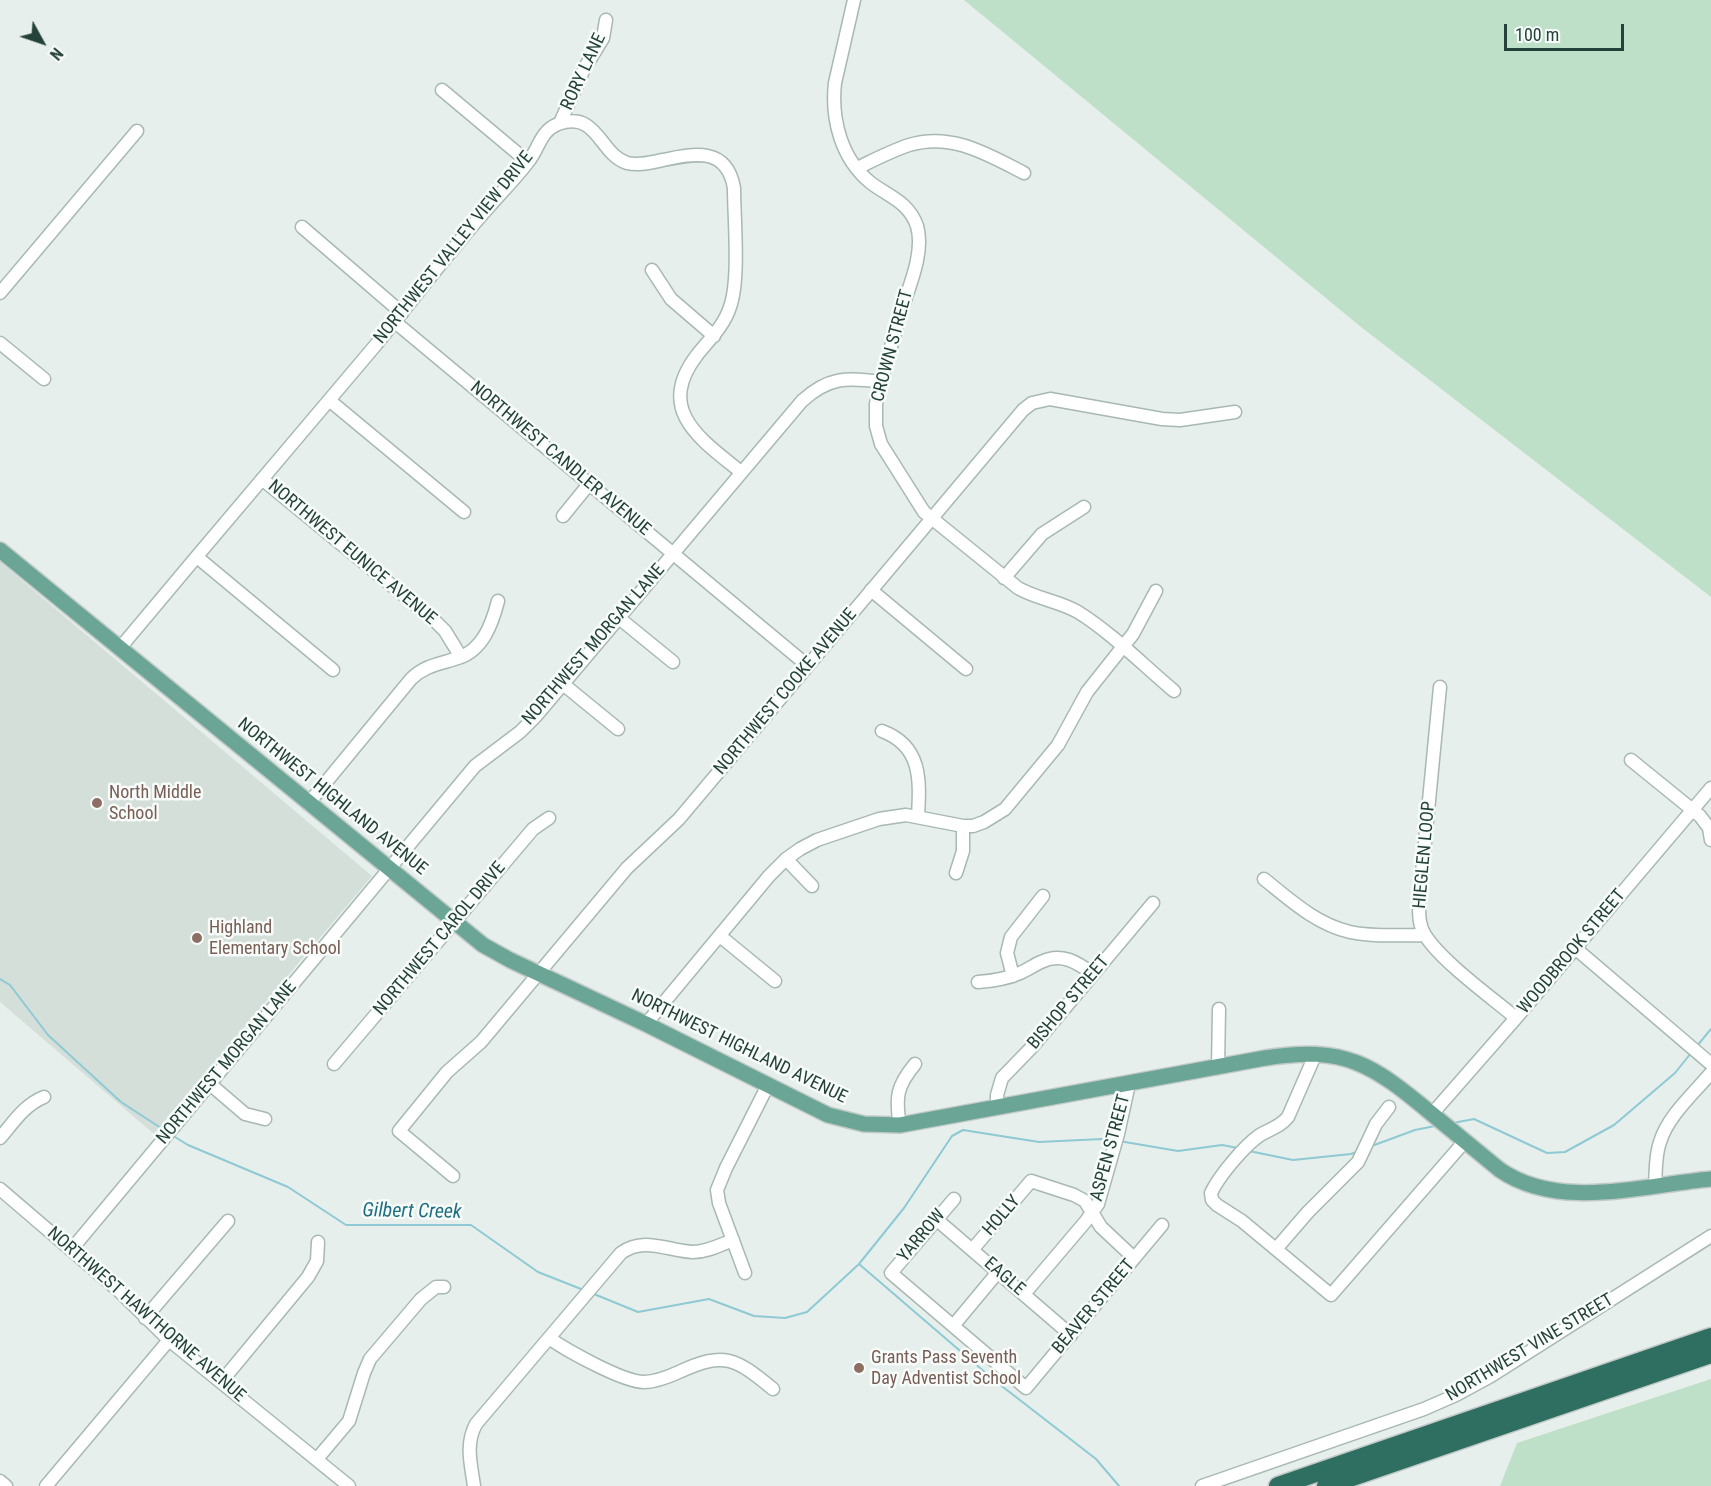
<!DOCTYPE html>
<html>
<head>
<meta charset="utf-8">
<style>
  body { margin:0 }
  #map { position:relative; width:1711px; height:1486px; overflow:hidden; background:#e6efeb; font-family:"Roboto Condensed",sans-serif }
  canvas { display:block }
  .north { position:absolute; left:12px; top:12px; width:60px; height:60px; -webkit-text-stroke:4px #f7fbf9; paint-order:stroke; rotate:130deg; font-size:16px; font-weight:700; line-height:24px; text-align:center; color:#24423a }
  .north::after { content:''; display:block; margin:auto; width:21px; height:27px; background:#24423a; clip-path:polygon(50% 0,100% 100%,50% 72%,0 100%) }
  .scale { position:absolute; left:1504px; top:24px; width:120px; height:27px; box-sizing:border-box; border:3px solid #24423a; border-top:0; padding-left:8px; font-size:18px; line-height:21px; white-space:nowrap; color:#24423a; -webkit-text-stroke:4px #f7fbf9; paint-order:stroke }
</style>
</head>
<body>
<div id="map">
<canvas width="1711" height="1486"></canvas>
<div class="north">N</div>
<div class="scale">100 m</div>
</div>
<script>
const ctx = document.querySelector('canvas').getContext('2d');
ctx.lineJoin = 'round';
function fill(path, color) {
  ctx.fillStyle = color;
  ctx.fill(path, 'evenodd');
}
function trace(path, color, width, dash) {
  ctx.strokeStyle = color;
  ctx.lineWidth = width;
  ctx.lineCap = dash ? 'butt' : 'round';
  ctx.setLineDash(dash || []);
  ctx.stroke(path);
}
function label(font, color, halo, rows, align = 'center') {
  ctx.font = font + ' "Roboto Condensed",sans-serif';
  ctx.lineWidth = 5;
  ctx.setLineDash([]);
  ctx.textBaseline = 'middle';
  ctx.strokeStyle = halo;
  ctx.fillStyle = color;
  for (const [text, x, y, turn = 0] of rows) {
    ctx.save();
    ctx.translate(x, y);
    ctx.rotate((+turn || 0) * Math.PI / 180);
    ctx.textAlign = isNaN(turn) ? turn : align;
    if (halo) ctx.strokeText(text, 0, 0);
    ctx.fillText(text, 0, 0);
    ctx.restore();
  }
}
fill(new Path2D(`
  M0,562L372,876L154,1134L0,1002Z`), '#d4dfda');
fill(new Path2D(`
  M964,0H1711V597L1361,327Z
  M1711,1379V1486H1500L1517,1443Z`), '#bfe0c8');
trace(new Path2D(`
  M0,979L10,985L48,1035L121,1102L164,1130
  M1697,1046L1711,1029
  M1453,1123L1474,1119L1547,1153L1565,1152L1614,1125L1675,1073L1691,1053
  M175,1137L188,1145L288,1187L346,1225H471L538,1272L581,1289
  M1119,1141L1178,1151L1222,1145L1238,1148
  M1369,1147L1415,1130L1435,1126
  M1249,1151L1293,1160L1351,1154L1359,1151
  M859,1264L994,1380L1096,1459L1119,1486
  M594,1294L638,1312L709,1299L754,1316L785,1318L807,1312L859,1264L904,1208L952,1136L963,1130L1039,1142L1102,1139L1110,1140`), '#8ec9d4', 2);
const minor = new Path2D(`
  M854,0L835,83C831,119 841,159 871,183C888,196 909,202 917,226C925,253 908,289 900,315C892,345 882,374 876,404V426L881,444L924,512L1018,588C1037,599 1059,601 1078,612C1113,634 1143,665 1174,691
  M442,90L528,162
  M560,123L584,69L603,38L606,20
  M857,168C874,160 891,151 909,145C951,132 987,154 1024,173
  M302,227L402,313
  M652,270L671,299L714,336
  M0,293L137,131
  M395,322L808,666
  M0,343L44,379
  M329,400L464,512
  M262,479L435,621L445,631L461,657
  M563,516L589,484
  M197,557L333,670
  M1004,578L1042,534L1084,507
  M871,590L966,669
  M619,618L673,662
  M120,648C204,547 290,447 374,347C412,301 447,254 486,210C500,194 515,179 528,162C539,149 540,131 558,124C598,110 599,154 627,163C639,166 652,162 663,160C695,153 727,147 734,188C734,219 740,279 730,307C724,326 709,340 697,355C655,410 700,439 741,472
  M563,684L618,729
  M1440,687L1419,904C1419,915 1419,926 1425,935C1441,961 1491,997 1516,1018
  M882,731C922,746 920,780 918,816
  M1631,760L1700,816L1709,828L1711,840
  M308,804L411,679C425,665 440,664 458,658C483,650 492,624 498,601
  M786,859L812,886
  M956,873L963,851V826
  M1264,879C1290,900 1316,924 1350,932C1374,937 1401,935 1425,935
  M720,936L775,981
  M1575,948L1711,1064
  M1013,976L1007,953L1011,937L1043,896
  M978,982C993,981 1006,979 1020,973C1027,970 1034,965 1041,962C1061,952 1077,962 1093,974
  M646,1024L769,876L786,859L800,849L817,840L879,819L906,815L963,826H973L984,822L1005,809L1058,745L1087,692L1133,634L1156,591
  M1316,1053L1288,1117C1280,1127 1270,1129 1260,1135C1244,1146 1219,1176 1211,1193L1212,1200L1217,1205L1242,1221L1331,1295L1465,1141
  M334,1064L533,829L549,818
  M1218,1068L1219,1009
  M210,1084L245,1114L265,1119
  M997,1107V1095L1002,1078L1033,1046L1153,903
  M1432,1114L1516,1018L1711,788
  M900,1125C895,1097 897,1086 915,1064
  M0,1138C13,1123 24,1105 44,1097
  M453,1176L399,1131L447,1072L481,1042L627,868L679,819L1023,410L1032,403L1050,399L1162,419L1180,420L1235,412
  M1655,1185C1656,1171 1655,1156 1660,1142C1668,1116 1693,1094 1711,1073
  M0,1189L118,1290L169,1340L349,1486
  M954,1199L891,1273L1026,1388L1162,1225
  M936,1219L1071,1335
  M1276,1249L1308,1212L1358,1162L1376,1124L1389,1107
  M71,1250L475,766L520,732L536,716L802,401C828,377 847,377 881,382
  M972,1250L1031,1181L1074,1195L1085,1201L1101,1227L1134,1258
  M745,1273L719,1203L717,1190L726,1168L768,1085
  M1024,1294L1086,1221L1098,1204L1118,1134L1129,1084
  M145,1318L228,1221
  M953,1326L998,1272
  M549,1338C566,1350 623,1382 644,1382C656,1382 668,1377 679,1372C725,1351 735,1358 773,1389
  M222,1381L308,1277L317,1261L318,1242
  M317,1459L349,1421L364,1373L370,1359L421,1299L436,1287H444
  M0,1481L6,1486
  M46,1486L169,1340
  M474,1486C471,1464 465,1444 476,1424L621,1253C644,1236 668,1251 693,1252C707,1252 720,1245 733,1240
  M1202,1486L1424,1409L1456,1395L1491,1376L1711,1236`);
const major = new Path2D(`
  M0,550L483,945L510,960L646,1024L828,1115L864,1124L900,1125L1265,1058C1346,1045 1373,1065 1432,1114C1455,1133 1477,1151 1500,1170C1560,1211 1643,1185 1711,1179`);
const highway = new Path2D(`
  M1278,1486L1711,1337
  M1326,1486L1711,1354`);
trace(minor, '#a8b8b2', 15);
trace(major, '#c2cac8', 18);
trace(highway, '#c2cac8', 21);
trace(minor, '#fff', 12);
trace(major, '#6aa596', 15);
trace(highway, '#2f6f62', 18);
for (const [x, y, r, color] of [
  [97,803,6,"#8d6e63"],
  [197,938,6,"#8d6e63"],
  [859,1368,6,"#8d6e63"]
]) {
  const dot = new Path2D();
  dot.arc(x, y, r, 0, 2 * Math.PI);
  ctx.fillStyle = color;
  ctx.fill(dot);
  trace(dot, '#f7fbf9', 2);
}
label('18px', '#24423a', '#f7fbf9', [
  ["RORY LANE",584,72,-65],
  ["NORTHWEST VALLEY VIEW DRIVE",454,248,-51],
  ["CROWN STREET",893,346,-75],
  ["NORTHWEST CANDLER AVENUE",560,459,40],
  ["NORTHWEST EUNICE AVENUE",352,553,40],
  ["NORTHWEST MORGAN LANE",594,645,-49],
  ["NORTHWEST COOKE AVENUE",786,692,-50],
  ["NORTHWEST HIGHLAND AVENUE",332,797,39],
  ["HIEGLEN LOOP",1425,855,-85],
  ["NORTHWEST CAROL DRIVE",440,939,-50],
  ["WOODBROOK STREET",1572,952,-50],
  ["BISHOP STREET",1069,1003,-50],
  ["NORTHWEST HIGHLAND AVENUE",739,1047,26],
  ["NORTHWEST MORGAN LANE",227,1063,-50],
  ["ASPEN STREET",1111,1148,-75],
  ["HOLLY",1002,1216,-49],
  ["YARROW",922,1236,-50],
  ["EAGLE",1004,1277,41],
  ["BEAVER STREET",1094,1307,-50],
  ["NORTHWEST HAWTHORNE AVENUE",146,1315,41],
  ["NORTHWEST VINE STREET",1530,1348,-31]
]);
label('18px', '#785e54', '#f7fbf9', [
  ["North Middle",109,793],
  ["School",109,814],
  ["Highland",209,928],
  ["Elementary School",209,949],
  ["Grants Pass Seventh",871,1358],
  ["Day Adventist School",871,1379]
], 'left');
label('italic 20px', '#1c6f80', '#f7fbf9', [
  ["Gilbert Creek",412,1212,1]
]);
</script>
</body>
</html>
